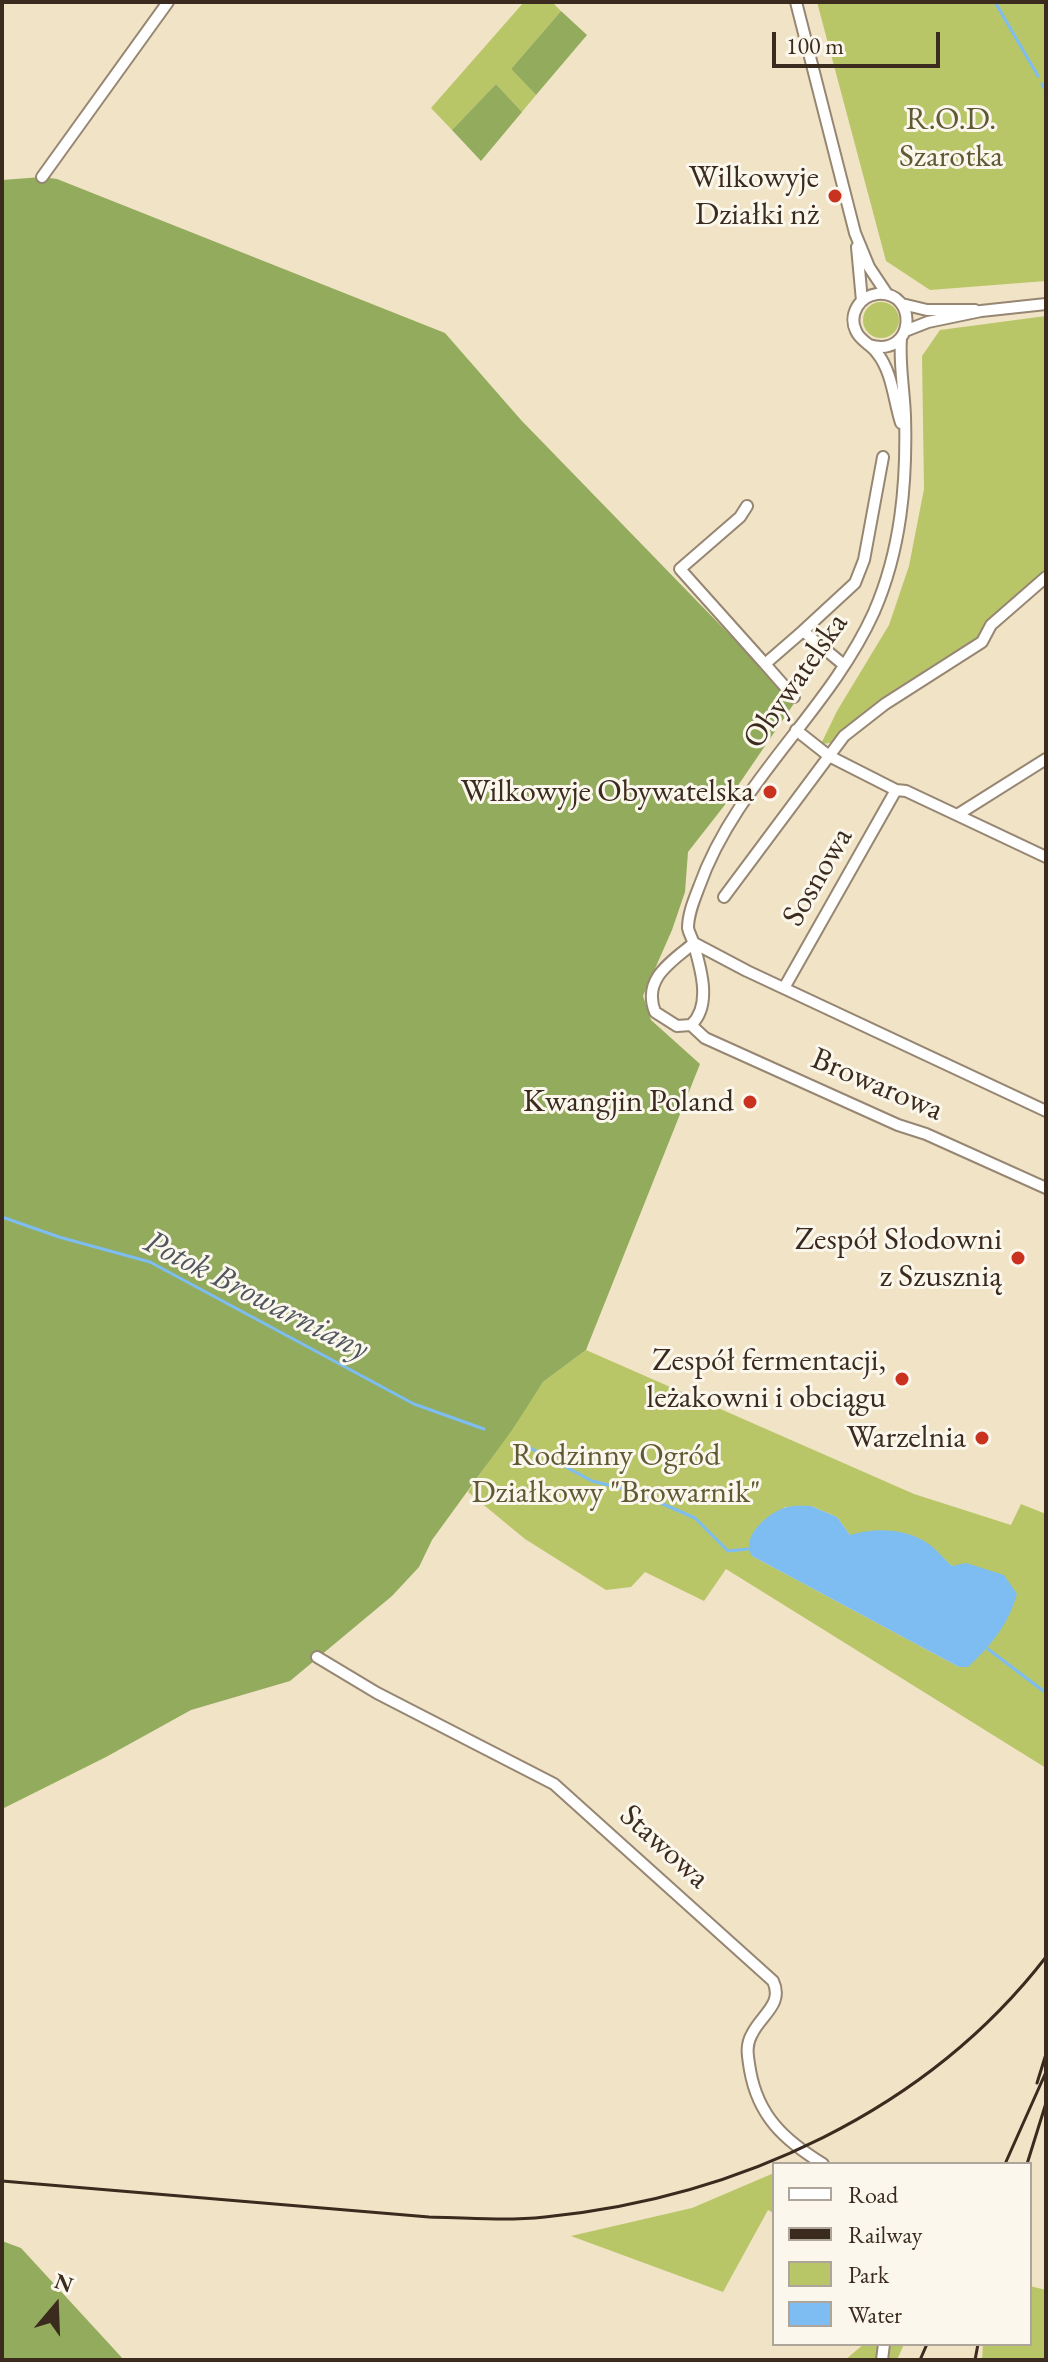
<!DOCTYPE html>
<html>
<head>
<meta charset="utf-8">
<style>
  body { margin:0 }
  #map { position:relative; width:1048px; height:2362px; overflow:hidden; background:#f1e3c6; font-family:"EB Garamond",serif }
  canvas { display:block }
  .frame { position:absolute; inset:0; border:4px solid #3b2a1e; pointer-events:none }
  .legend { position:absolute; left:772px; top:2162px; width:260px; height:184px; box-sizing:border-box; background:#fbf7ec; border:2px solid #aea59a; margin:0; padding:10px 14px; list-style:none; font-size:24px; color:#3b2a1e }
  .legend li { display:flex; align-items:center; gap:16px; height:40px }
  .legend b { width:40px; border:2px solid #aea59a }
  .north { position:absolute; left:16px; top:2266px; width:80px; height:80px; -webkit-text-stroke:6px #fbf7ec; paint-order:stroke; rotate:19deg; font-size:22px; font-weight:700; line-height:32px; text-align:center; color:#3b2a1e }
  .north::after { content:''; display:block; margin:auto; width:28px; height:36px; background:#3b2a1e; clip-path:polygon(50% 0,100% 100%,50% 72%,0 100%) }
  .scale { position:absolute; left:772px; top:32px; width:168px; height:36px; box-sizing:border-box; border:4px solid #3b2a1e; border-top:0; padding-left:10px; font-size:24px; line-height:28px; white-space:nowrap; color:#3b2a1e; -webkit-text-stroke:6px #fbf7ec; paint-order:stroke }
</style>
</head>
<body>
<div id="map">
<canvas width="1048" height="2362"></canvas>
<div class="frame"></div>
<ul class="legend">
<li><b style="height:10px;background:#fff"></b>Road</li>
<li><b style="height:10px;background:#3b2a1e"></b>Railway</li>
<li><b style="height:22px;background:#b8c668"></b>Park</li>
<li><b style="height:22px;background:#7ebdf2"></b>Water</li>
</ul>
<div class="north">N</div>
<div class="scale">100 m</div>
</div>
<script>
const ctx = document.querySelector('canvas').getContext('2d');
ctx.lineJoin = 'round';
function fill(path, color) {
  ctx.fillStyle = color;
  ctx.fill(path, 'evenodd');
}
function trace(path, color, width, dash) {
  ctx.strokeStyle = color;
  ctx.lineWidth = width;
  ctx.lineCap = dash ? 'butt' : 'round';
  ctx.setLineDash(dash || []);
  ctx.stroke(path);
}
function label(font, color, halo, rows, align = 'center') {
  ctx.font = font + ' "EB Garamond",serif';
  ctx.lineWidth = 6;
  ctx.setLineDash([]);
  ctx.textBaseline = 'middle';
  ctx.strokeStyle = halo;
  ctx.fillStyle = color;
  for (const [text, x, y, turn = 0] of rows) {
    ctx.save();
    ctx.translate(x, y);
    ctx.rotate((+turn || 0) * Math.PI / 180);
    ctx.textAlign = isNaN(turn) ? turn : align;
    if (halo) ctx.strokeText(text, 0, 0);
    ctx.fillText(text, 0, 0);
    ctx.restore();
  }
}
fill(new Path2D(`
  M524,2H552L561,11L511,69L536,95L522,112L496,84L452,130L431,108Z
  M817,2H1046V281L930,290L886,261Z
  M863 320a18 18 0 1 1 36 0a18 18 0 1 1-36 0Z
  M1046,316V572L981,635L881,699L830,743L821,744L837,711L889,625L909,566L924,489L922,356L940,330Z
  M586,1350L914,1494L1011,1525L1021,1504L1046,1514V1768L726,1569L704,1601L645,1572L631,1587L606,1590L525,1539L468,1492L543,1382ZM811,1506L837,1517L850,1535L942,1557L952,1566L959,1667L752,1556L785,1507Z
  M774,2173V2213L768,2210L723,2292L571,2236L692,2208Z
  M1030,2286L1046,2290V2360H982L983,2344H1030Z
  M864,2344H904L897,2360H845Z`), '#b8c668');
fill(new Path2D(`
  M561,11L587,35L536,95L511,69Z
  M496,84L522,112L481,161L452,130Z
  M42,177L57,179L445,333L521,420L795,702L724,806L688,852L685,892L672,930L643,996L651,1020L700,1064L586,1350L543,1382L512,1430L432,1540L419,1567L392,1596L290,1681L191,1710L106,1757L2,1809V180Z
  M2,2241L21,2248L124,2360H2Z`), '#92ab5c');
fill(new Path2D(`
  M811,1506L837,1517L850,1535C874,1528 901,1528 924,1541C934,1546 943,1558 952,1566L966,1563L1004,1575L1017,1594C1008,1625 991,1646 968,1667H959L752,1556C740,1537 767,1514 784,1508C792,1505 803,1506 811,1506Z`), '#7ebdf2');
trace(new Path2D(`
  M995,2L1038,76
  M1042,84L1046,91
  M2,1217L59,1237L150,1262L414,1404L484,1429
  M521,1443L592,1481L633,1491L695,1518L728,1551L748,1549
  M988,1649L1046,1693`), '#7ebdf2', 3);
const street = new Path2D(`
  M796,2L855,233L869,267L887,294
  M42,177L168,2
  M857,247L862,301
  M902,304L927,310H975
  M905,331L928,322L981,311L1046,304
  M869,345C916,359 919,290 877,294C869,295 861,300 857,307C853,314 852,323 856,331C860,341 871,344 877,353C892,371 894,401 901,423
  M747,506L740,517L680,569L765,664L803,631
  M765,664L794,697
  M844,665L803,631L855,583L864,560L883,457
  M796,730L829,756L896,790
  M957,815L1046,857
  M724,897L844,736L885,704L982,642L991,625L1046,577
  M694,943C671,962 642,979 655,1012L677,1026L691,1025C712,1006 701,969 694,945C693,939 689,934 688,928C688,914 694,900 699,887C736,782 829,712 874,612C901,550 907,483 905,416C904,389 899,364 901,338
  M694,943L747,971L1046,1111
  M784,988L896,790L906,791L957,815L1046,759
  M691,1025L705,1038L898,1125L926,1134L1046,1188
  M317,1657L377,1693L554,1784L773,1981C784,2004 761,2015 752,2034C745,2046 748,2057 750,2070C758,2116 784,2140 823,2164
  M882,2360L884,2344`);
trace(street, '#968672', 14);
trace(street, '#fff', 10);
trace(new Path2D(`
  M1037,2083L1046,2054
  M1005,2164L1046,2072
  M1027,2164L1046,2103
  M2,2181L429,2217C468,2218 507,2221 545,2217C737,2198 927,2111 1046,1957
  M920,2360L927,2344
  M975,2360L978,2344`), '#3b2a1e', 3);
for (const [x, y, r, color] of [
  [835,196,8,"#c8321e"],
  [770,792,8,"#c8321e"],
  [750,1102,8,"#c8321e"],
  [1018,1258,8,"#c8321e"],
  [902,1379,8,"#c8321e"],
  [982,1438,8,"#c8321e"]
]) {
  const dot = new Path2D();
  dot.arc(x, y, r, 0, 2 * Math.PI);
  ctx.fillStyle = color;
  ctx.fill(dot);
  trace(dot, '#fbf7ec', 3);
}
label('32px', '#605934', '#fbf7ec', [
  ["R.O.D.",951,120],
  ["Szarotka",951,157],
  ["Rodzinny Ogród",616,1456],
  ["Działkowy \"Browarnik\"",616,1493]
]);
label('32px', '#3b2a1e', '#fbf7ec', [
  ["Wilkowyje",819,178],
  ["Działki nż",819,215],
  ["Wilkowyje Obywatelska",754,792],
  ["Kwangjin Poland",734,1102],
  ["Zespół Słodowni",1002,1240],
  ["z Szusznią",1002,1277],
  ["Zespół fermentacji,",886,1361],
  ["leżakowni i obciągu",886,1398],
  ["Warzelnia",966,1438]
], 'right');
label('32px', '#3b2a1e', '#fbf7ec', [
  ["Obywatelska",796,681,-55],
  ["Sosnowa",818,877,-60],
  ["Browarowa",877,1085,23],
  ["Stawowa",664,1847,42]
]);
label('italic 34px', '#4f565e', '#fbf7ec', [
  ["Potok Browarniany",256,1296,27]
]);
</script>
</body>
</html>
